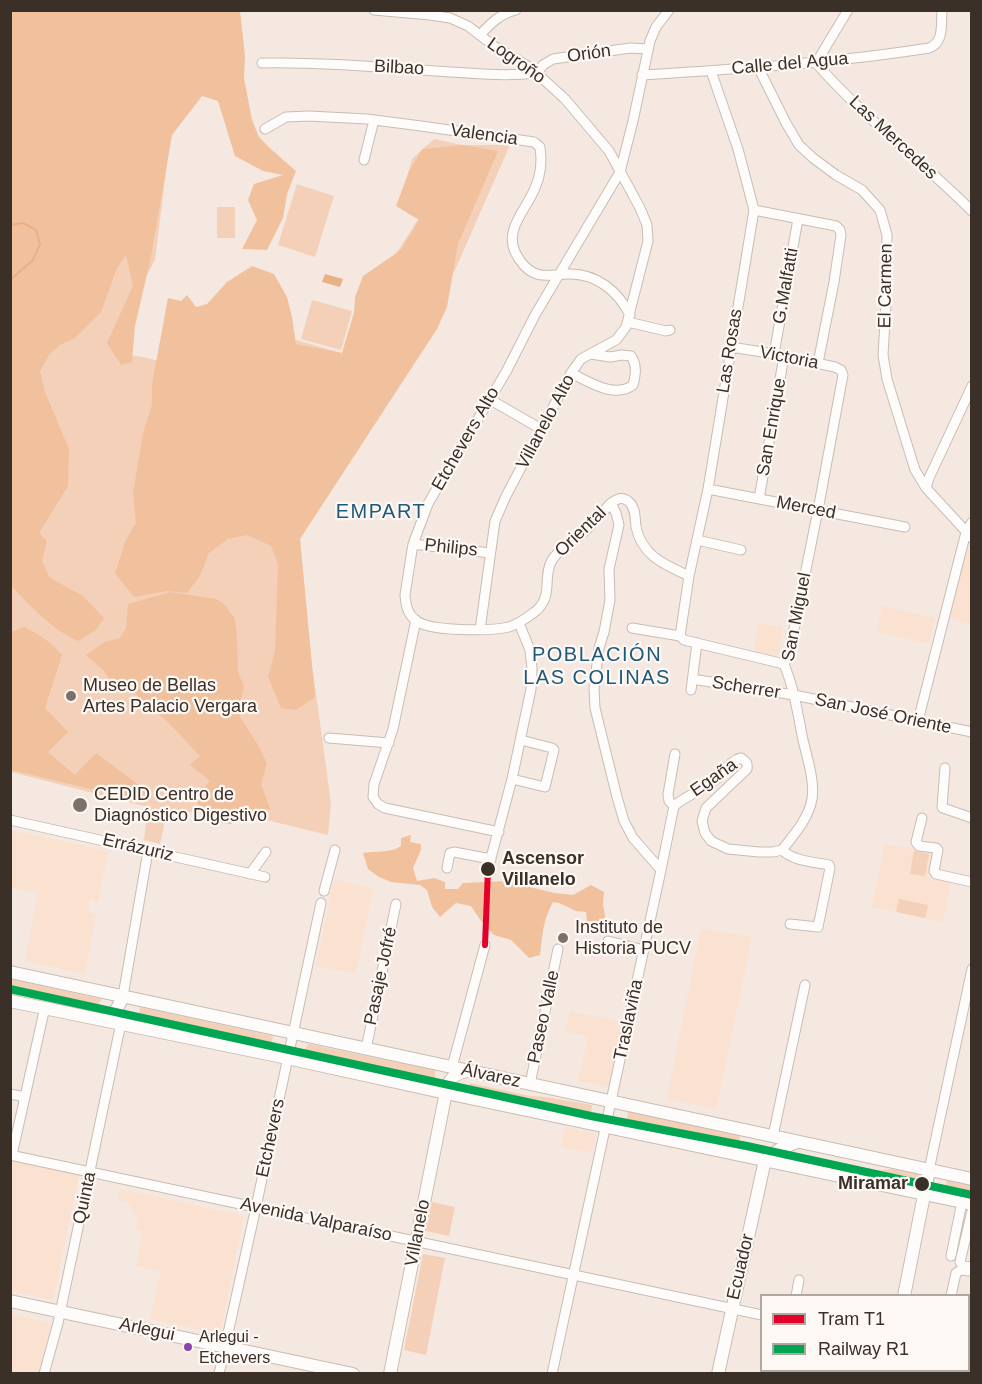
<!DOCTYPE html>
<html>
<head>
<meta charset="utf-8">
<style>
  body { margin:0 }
  #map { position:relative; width:982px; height:1384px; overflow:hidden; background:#f5e8e0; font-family:Helvetica,sans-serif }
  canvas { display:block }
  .frame { position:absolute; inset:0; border:12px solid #3b3028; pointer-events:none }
  .legend { position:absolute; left:760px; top:1294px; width:210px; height:78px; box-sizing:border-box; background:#fdf8f4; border:2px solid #afa8a2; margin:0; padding:8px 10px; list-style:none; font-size:18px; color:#3b3028 }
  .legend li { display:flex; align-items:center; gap:12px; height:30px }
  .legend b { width:30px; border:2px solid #afa8a2 }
</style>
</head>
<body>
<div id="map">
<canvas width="982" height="1384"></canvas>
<div class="frame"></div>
<ul class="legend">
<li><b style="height:8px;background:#e4002b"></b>Tram T1</li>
<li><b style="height:8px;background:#00a651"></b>Railway R1</li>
</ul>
</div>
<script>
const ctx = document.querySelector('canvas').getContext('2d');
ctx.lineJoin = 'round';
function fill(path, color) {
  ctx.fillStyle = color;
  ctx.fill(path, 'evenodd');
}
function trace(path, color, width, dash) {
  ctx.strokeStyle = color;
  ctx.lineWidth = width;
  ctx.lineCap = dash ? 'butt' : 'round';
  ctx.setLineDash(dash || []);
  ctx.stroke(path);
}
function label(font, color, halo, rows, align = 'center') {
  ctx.font = font + ' Helvetica,sans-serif';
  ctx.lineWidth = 4.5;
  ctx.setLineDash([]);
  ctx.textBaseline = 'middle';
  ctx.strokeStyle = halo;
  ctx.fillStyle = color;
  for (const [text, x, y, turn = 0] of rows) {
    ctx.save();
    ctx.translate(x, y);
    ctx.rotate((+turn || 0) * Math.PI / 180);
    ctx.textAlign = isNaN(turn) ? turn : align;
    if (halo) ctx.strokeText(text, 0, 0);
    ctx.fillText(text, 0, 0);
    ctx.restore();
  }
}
fill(new Path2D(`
  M968,540L972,543L971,624L950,618Z
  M882,606L935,618L929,644L877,632Z
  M758,623L783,627L778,655L754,652Z
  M10,830L108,851L98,902L90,900L88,912L96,914L85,974L25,961L38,893L11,888Z
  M885,844L932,851L928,878L951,882L943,922L872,907Z
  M334,879L373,889L356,974L316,966Z
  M701,929L752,937L716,1109L667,1098Z
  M570,1011L622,1022L619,1043L609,1087L578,1081L588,1037L565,1031Z
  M565,1127L596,1134L592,1153L561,1147Z
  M11,1160L79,1174L53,1300L11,1291Z
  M120,1189L244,1216L220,1334L150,1319L161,1272L136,1266L143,1232L136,1229L138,1220L127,1202L118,1200Z
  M11,1314L49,1323L50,1325L40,1373L11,1374Z`), '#fae1d0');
fill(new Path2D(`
  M11,11L171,132L155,260L136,296L131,355L148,358L171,365L296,340L342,353L357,302L399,249L419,218L400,201L412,159L434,139L462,145H510L455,270L300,539L311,657L331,803L328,835L246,815L167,811L160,844L144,840L148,807L11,772Z
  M297,184L334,196L315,257L278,245Z
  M217,207H235V238H217Z
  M312,300L352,311L341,350L301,339Z
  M914,851L929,854L925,876L910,874Z
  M899,899L928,905L925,918L896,912Z
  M11,979L102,999L96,1008L33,996H11Z
  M140,1007L273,1036L271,1049L138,1020Z
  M308,1044L435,1070V1077L433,1084L344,1066L331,1057L304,1051Z
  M470,1083L530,1096L546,1097L592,1105L591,1114L589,1117L470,1093L468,1088Z
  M628,1111L740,1135L738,1148L626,1125Z
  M804,1156L875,1171L893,1169L921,1175L917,1187L803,1162Z
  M947,1180L971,1185V1191L956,1193L945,1191Z
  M432,1202L455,1207L449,1236L426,1231Z
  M423,1254L445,1258L426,1355L404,1350Z`), '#f3d0b7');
fill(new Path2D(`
  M10,11H240L245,56L244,78L252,120L259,137L273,151L296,171L287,194L283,218L267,250L242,249L257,220L248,200L254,184L283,175L263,171L235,156L218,101L202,96L172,135L151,257L135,326L132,362L121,365L107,343L133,286L126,255L117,268L101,312L75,338L60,345L49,355L40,371L45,392L69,449L68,486L39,533L47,541L42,560L49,577L83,596L104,618L95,631L78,641C51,629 31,606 11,586Z
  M462,145L498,151L458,244L447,307L437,329L300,539L315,697L296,710L281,708L268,677L275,651L278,564L271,546L247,535L228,539L209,553L200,576L187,593L167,591L134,597L115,573L126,540L136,523L133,494L143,433L152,405V384L168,298L181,301L187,295L196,307L207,304L227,282L252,266L274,274L287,297L292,317L296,344L342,353L354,314L355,297L363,276L401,250L419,220L396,206L408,174L422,149Z
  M170,592L216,599L224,604L235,619L237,637L238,671L244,687L240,701V717L258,745L267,763L261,784L270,809L241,815L231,824L212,822L195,800L210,781L190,765L200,756L167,721L147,705L134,692L109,678L103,670L86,655L105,642L120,638L126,628L128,604Z
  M24,627C39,634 51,642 62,655L45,708L68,732L48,752L75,775L96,753L151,794L138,800L11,770V632Z
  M411,835L410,842L421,844V850L413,868L417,881L434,878L445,882V889H458L463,883L509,881L521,885L555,893L573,895L591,885L604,892L603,904L606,922L587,921L586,912L576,911L559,903L553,902C542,923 543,934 540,955L529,958L511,940L494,935L481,921L471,906L456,903L440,917L432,907L427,890L420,885L391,882L379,877L368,869L363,853C374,851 392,853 401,846V838Z`), '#f1c19d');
fill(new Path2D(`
  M325,274L343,279L340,287L322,282Z`), '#e9b186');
trace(new Path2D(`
  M10,225L23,223L36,230L40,244L33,260L10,280`), '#e9b186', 2);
const minor = new Path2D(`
  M374,10L430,15L450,18L468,26L494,46L531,68L542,78L565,99L609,151L614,160L640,208L647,225L648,241L626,327L616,340L581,359L571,373L506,496L495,521L480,630
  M669,10L656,27L650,41L633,121L620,172L535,315L506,372L448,469L428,504L413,544L405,595C406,605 407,613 415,620C429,632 491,631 509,627C519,624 528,617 536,611C554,595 542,577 552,560C560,547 576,540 586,530C595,521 603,512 611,503C617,499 622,496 628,501C636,507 635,519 636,527C642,556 665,565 689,576
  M848,10L816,63C863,117 921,160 972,211
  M480,35C491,23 500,14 516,10
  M262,63C320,62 378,67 436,71C469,73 503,77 537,73L543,65L553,59L630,48L648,49
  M758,67L786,123L799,145L813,158L836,175L862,190L880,210L887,235L886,304L883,355L887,379L915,470L926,488L972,538
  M642,75C738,69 834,63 929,48C944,43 941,25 942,10
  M265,129L286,117L309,116L367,119L421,126L534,142L540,147C542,160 541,175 535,188C526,211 500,232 519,259C534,281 547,275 568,274C596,273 618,291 630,315
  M364,160L374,120
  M754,210L836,226L840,230L841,235L834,282L818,363
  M628,322L666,331L670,330
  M730,347L763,352L835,367L841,370L843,375L818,510L789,654L784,664C794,688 798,715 803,740C807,757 815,782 812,799C809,818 793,836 782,850
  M774,354L798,219
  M571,373C589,382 615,399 633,385C636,374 637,365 631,356L622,355L610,357L591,354
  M489,399L541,429
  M926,488L929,478L972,386
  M708,489L905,527
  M759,499L784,356
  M697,540L741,550
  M413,544L490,553
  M416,620L393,729L374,784L373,797L378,804L385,808L499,832
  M632,628L680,636L684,640L784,664
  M680,636L689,576L708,489L754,210L738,149L711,71
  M698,680L794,695L972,732
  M691,690L697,643
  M918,721L966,532L972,522
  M329,738L389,743
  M945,768L942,807L943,808L972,818
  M512,779L545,787L554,750L552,748L521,740
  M674,806L669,801L668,794L675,754
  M922,818L916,842L919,846L936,848L938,850L934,871L936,874L972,882
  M10,820L265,877
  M447,868L450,853L454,852L491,859
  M488,869L512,779L531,689L532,668L530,650L519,623
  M661,870L674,806C687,795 703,790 716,779C724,772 731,760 741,758C746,761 748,763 747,769L706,808L702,821L705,833L711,841L728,849L759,852H773L782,850C793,861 814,862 829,865L830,868L818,927L790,924
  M250,874L266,852
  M324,891L335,850
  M608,941L644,950
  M123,996L148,851
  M366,1049L396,904
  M452,1067L485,945
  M530,1084L558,949
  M10,1094L25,1097
  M773,1136L805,985
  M10,1155L762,1315
  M12,1155L45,1007
  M929,1170L972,969
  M972,1211L960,1262L963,1266L972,1267
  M951,1256L962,1202
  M796,1296L799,1280
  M951,1296L956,1273L961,1270L969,1271
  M968,1363H972
  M44,1374L58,1323L121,1023
  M219,1374L256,1207L321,903
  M552,1374L661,870L633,838L624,821L617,797L595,708L594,688L599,648L604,632L610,600L609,569L619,525L616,513L611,503`);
const major = new Path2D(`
  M10,972L972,1179
  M10,1001L278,1056L446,1093L972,1204
  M106,1019L117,1009L123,996
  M765,1160L780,1149L797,1142
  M904,1296L929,1170
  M10,1301L353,1374
  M390,1374L447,1087C451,1077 457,1072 467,1071
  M718,1374L765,1160
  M889,1374V1370`);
trace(minor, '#c7bdb5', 11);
trace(major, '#c7bdb5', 14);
trace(minor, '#fefcfa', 9);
trace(major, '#fefcfa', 12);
trace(new Path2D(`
  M485,945L488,869`), '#c1bebc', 2, [3, 6]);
trace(new Path2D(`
  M10,989L591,1116L747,1146L972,1195`), '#00a651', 8);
trace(new Path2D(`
  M485,945L488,869`), '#e4002b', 6);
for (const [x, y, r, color] of [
  [71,696,6,"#7c7068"],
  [80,805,8,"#7c7068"],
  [488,869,8,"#3b3028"],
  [563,938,6,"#7c7068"],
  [922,1184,8,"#3b3028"],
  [188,1347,5,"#8e44ad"]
]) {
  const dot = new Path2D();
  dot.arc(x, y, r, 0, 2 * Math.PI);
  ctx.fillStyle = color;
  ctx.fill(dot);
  trace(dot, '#fdf8f4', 2);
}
label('16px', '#3b3028', '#fdf8f4', [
  ["Arlegui -",199,1338],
  ["Etchevers",199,1359]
], 'left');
label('18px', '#3b3028', '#fdf8f4', [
  ["Orión",589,54,-8],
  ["Logroño",516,61,35],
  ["Calle del Agua",790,64,-5],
  ["Bilbao",399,68,3],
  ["Valencia",484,135,8],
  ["Las Mercedes",893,138,43],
  ["G.Malfatti",786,286,-80],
  ["El Carmen",886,286,-89],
  ["Las Rosas",730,351,-81],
  ["Victoria",789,358,11],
  ["Villanelo Alto",546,422,-62],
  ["San Enrique",772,427,-80],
  ["Etchevers Alto",466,439,-60],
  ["Merced",806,508,11],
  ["Oriental",581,532,-44],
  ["Philips",451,548,6],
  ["San Miguel",797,617,-79],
  ["Scherrer",746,688,9],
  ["San José Oriente",883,714,12],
  ["Egaña",714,778,-35],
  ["Errázuriz",138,848,13],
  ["Pasaje Jofré",381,976,-78],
  ["Paseo Valle",544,1017,-78],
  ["Traslaviña",629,1020,-78],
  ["Álvarez",491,1076,12],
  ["Etchevers",271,1138,-78],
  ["Quinta",85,1198,-78],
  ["Avenida Valparaíso",316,1220,12],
  ["Villanelo",418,1233,-79],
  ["Ecuador",741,1267,-77],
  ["Arlegui",147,1330,12]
]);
label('18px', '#3b3028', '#fdf8f4', [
  ["Museo de Bellas",83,686],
  ["Artes Palacio Vergara",83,707],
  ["CEDID Centro de",94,795],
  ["Diagnóstico Digestivo",94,816],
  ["Instituto de",575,928],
  ["Historia PUCV",575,949]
], 'left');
label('bold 18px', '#3b3028', '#fdf8f4', [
  ["Ascensor",502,859],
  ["Villanelo",502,880],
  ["Miramar",908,1184,"right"]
], 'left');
ctx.letterSpacing = '1.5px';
label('20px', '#1f597a', '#fdf8f4', [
  ["EMPART",381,512],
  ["POBLACIÓN",597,655],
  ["LAS COLINAS",597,678]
]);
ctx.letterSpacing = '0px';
</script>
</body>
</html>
